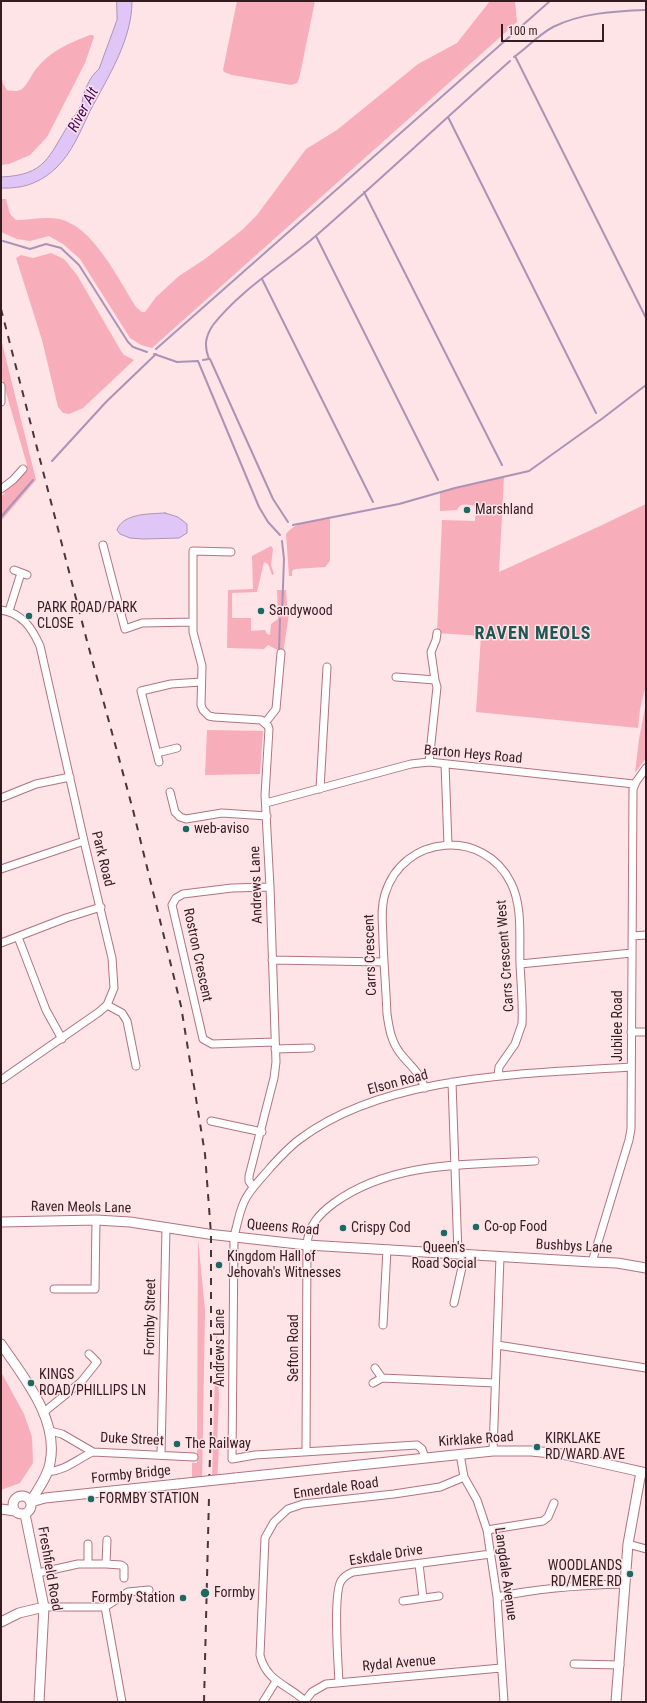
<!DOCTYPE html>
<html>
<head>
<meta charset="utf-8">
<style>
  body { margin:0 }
  #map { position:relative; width:647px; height:1703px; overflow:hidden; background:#fee3e7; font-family:"Roboto Condensed",sans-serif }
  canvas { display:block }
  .frame { position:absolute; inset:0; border:2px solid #341c20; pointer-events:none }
  .scale { position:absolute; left:501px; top:24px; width:103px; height:18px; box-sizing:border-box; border:2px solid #341c20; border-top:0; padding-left:5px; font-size:12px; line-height:14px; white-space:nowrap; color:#341c20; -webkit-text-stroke:3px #fee3e7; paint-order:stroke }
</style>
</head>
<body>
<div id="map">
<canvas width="647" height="1703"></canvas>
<div class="frame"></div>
<div class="scale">100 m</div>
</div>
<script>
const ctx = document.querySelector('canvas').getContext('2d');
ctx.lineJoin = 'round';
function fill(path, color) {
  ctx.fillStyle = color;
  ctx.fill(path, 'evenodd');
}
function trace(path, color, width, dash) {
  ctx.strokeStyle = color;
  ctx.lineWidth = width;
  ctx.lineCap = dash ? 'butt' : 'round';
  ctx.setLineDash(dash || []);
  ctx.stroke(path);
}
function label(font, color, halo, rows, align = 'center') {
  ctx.font = font + ' "Roboto Condensed",sans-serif';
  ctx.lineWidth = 3;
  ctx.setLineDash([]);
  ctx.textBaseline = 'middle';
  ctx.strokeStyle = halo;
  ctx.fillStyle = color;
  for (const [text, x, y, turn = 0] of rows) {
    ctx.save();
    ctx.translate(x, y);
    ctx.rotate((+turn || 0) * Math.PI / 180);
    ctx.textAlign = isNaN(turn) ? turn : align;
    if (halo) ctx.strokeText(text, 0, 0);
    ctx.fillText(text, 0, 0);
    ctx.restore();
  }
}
fill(new Path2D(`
  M237,1H315L299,79L297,83L291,85L232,75L224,72L223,70Z
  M490,1H515L517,22L152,348L141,345L130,338L80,259L63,244L49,236L30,241L17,239L1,232V199H6L10,214L16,220C30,220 45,216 59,219C93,226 118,279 136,307L142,312H145L156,297L179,276L205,259L242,230L257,215L306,149L337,130L418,64L457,43Z
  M90,35H93L94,37L85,63L47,137L30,155L9,164L1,165V73L3,84L7,90C12,91 17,92 22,89C28,84 31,75 36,69C50,51 69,43 90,35Z
  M51,253L64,259L77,275L121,351L124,355L134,360L83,408L69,414L63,413L58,407L42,340L16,258L21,255L33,258Z
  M1,339L36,480L1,521V497L27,465L1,375Z
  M504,477L499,572L600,526L646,504V685L640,709L638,728L476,712L481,636L437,633L442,520L475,521L476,506C468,505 461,502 457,510L440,511V492Z
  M330,519V561L325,567L295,569L292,571V576H289L286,534C298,520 312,521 330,519Z
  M271,546L273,549L271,565L274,574L272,575L268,564L264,562L257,592L232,593V618H251V631L265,630L267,634L270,635L271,624L278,619L277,590H286L287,605L286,614H289L283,653L268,645L264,649L227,648L228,590L253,589L252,556Z
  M646,703V758L635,773L639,739Z
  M207,730L263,731L260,774L205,775Z
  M198,1239L205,1310L202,1481L192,1483V1463H197Z
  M216,1336H217L218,1381L219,1396L217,1444L219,1447L217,1480H212Z
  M1,1372L24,1414L32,1437L33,1463L20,1483L1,1490Z`), '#f8adba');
const water = new Path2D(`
  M117,1H132C132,40 108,77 90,111C81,130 72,153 56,168C40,183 23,189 1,188V177C46,175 48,157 69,124C74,117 78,111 82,103C83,92 90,76 99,69L117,20Z
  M165,513L178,517L187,524V533L179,538L143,539L130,538L120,534L117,530C123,513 150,514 165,513Z`);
fill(water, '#dfc6f7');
trace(water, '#ac93b6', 1);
trace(new Path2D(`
  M515,56L646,318
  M514,57C527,48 538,35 553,27C581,13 615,11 646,10
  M448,117L596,413
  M364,192L502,465
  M316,236L438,480
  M3,241L30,249L46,244L61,248L79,265L128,342L133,347L147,352
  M262,279L373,502
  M156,349L550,1
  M154,354L177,362L198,361L259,507L268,522L280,535
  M210,359L273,499L288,522
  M203,360L209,359C204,346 205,337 213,325C241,289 284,264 318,234C383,177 446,118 510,61
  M52,461L106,402L156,354
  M1,517L33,480
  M293,525L399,504L455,488L529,471L603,418L646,385
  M282,541L284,559L282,613
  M279,652L280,619`), '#ac93b6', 2);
const minor = new Path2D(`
  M1,386V402
  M1,489L13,480L23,469
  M103,545L125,629L142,623L193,622
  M231,552L193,551V632L202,666L201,705L203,710L209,716L214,717L261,720L268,726L269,729L265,795L270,887L276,1062L274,1078L249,1176V1181L253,1187
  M14,570L27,575
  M1,610C22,613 32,628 40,646L84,841L112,958L114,988L107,1005L99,1012L1,1080
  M9,611L21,573
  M396,677L435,680L437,687L429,762
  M435,680L431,652L436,640L437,633
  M265,723L276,709L281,653
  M157,753L177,748
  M159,762L141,691L171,684L201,682
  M445,764L448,845
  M320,789L327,667
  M170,792L175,812L180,817L186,819L222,813L267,816
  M1,798L36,784L70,777
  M266,803L411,764L429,762L634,784
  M1,869L84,841
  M270,887L232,888L183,894L176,898L172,905L203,1039L212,1044L275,1042
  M632,936L646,935
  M18,937L46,1010L62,1039
  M1,943L66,918L101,907
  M272,960L384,962
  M520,964L632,953
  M107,1005L122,1013L127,1021L136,1066
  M631,1032H646
  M275,1049L311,1048
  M452,1082L458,1254
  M425,1088C418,1070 411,1067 400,1053C391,1041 389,1028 387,1014C386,990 384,966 383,942C383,926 380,909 385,894C403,834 484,828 511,883C523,907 519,938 520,964C521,984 523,1004 522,1024L515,1044L499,1067L498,1076
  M211,1121L262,1132
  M592,1262L629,1140L631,1129L633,789L636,782L646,768
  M54,1289H95L96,1220
  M454,1303L465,1254
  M383,1325L387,1249
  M497,1345L646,1368
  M382,1378L495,1383
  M373,1383L382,1378L375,1368
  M44,1412L81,1382L97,1362L89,1354
  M50,1431L62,1434L93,1452
  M493,1451L500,1257
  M306,1452L307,1245C308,1226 319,1214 334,1203C392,1161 467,1165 535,1161
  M460,1454L464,1477L477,1500L487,1530L497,1597L504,1702
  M161,1455L166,1228
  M425,1458L422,1449L417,1445L255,1455L232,1459L234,1237C237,1225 239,1213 244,1202C249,1190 261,1179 270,1168C279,1158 289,1147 300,1139C386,1074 527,1074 631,1067
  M47,1472C65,1471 77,1459 93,1452L194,1457
  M487,1530L543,1521L548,1517L554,1503
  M88,1544V1564
  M628,1544L646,1549
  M106,1564L121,1565L124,1567V1578
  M419,1564L423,1598
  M38,1573L78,1564H106L107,1540
  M497,1597C539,1588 581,1585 624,1584
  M403,1601L439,1596
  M44,1607H105L128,1592L149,1590
  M105,1607L122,1702
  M574,1664L620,1665
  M339,1682C338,1663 333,1594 341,1581C344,1576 348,1574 353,1572L491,1554
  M305,1701L312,1692L326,1684L501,1668
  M263,1702L276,1681
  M306,1702C289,1685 266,1682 260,1655L265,1538L274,1522L288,1509L303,1504L394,1494L440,1487L464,1477`);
const tertiary = new Path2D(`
  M1,1222L96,1220L130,1222L208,1234L307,1245L592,1262L617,1263L646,1268
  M1,1344C24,1378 59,1419 50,1463C48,1476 38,1489 31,1501
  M235,1478L493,1451H531L562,1454L646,1473
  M13 1505a9 9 0 1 1 18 0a9 9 0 1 1-18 0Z
  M31,1502L45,1498L178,1484
  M1,1509L15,1511
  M25,1514L44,1607L39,1702
  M1,1622L19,1613L44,1607
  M616,1702L628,1544L641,1472`);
trace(minor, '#b0747f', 9);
trace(tertiary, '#b0747f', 11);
trace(minor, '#fff', 7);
trace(tertiary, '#fff', 9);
trace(new Path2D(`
  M1,309L87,641L133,810L181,1006L205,1154L211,1234V1425L209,1487
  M204,1702L209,1497`), '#4c3438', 2, [7, 7]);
const tertiaryBridge = new Path2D(`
  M178,1484L235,1478`);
trace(tertiaryBridge, '#b0747f', 11, []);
trace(tertiaryBridge, '#fff', 9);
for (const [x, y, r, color] of [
  [467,510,4,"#1c6862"],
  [261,611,4,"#1c6862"],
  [29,616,4,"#1c6862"],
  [186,829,4,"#1c6862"],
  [476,1227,4,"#1c6862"],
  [343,1228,4,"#1c6862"],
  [444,1233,4,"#1c6862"],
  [219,1265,4,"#1c6862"],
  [31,1383,4,"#1c6862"],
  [177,1444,4,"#1c6862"],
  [537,1447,4,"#1c6862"],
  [91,1499,4,"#1c6862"],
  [630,1574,4,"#1c6862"],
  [205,1593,5,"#1c6862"],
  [183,1598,4,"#1c6862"]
]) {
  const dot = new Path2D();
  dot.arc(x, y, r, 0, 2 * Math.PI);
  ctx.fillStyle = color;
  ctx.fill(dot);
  trace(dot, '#fee3e7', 1.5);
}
label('14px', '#341c20', '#fee3e7', [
  ["Marshland",475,510],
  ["PARK ROAD/PARK",37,608],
  ["CLOSE",37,624],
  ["Sandywood",269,611],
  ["web-aviso",194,829],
  ["Co-op Food",484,1227],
  ["Crispy Cod",351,1228],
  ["Queen's",444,1248,"center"],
  ["Road Social",444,1264,"center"],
  ["Kingdom Hall of",227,1257],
  ["Jehovah's Witnesses",227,1273],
  ["KINGS",39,1375],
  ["ROAD/PHILLIPS LN",39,1391],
  ["KIRKLAKE",545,1439],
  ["RD/WARD AVE",545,1455],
  ["The Railway",185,1444],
  ["FORMBY STATION",99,1499],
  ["WOODLANDS",622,1566,"right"],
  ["RD/MERE RD",622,1582,"right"],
  ["Formby",214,1593],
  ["Formby Station",175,1598,"right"]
], 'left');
label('14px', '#341c20', '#fee3e7', [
  ["Barton Heys Road",473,755,5],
  ["Park Road",102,859,76],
  ["Andrews Lane",257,885,-92],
  ["Rostron Crescent",197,955,78],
  ["Carrs Crescent",371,955,-92],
  ["Carrs Crescent West",506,956,-94],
  ["Jubilee Road",618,1026,-90],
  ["Elson Road",398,1083,-15],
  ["Raven Meols Lane",81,1208,1],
  ["Queens Road",283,1228,5],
  ["Bushbys Lane",574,1247,3],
  ["Formby Street",151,1317,-89],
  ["Andrews Lane",220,1348,-90],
  ["Sefton Road",294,1348,-90],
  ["Duke Street",132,1440,3],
  ["Kirklake Road",476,1440,-4],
  ["Formby Bridge",131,1475,-6],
  ["Ennerdale Road",336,1489,-8],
  ["Eskdale Drive",386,1556,-9],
  ["Freshfield Road",49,1569,80],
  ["Langdale Avenue",505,1574,82],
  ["Rydal Avenue",399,1664,-5]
]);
label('italic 15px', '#400062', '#fee3e7', [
  ["River Alt",84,110,-62]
]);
ctx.letterSpacing = '1px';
label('bold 18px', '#1e5854', '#fee3e7', [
  ["RAVEN MEOLS",533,634]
]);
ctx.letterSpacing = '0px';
</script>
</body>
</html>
